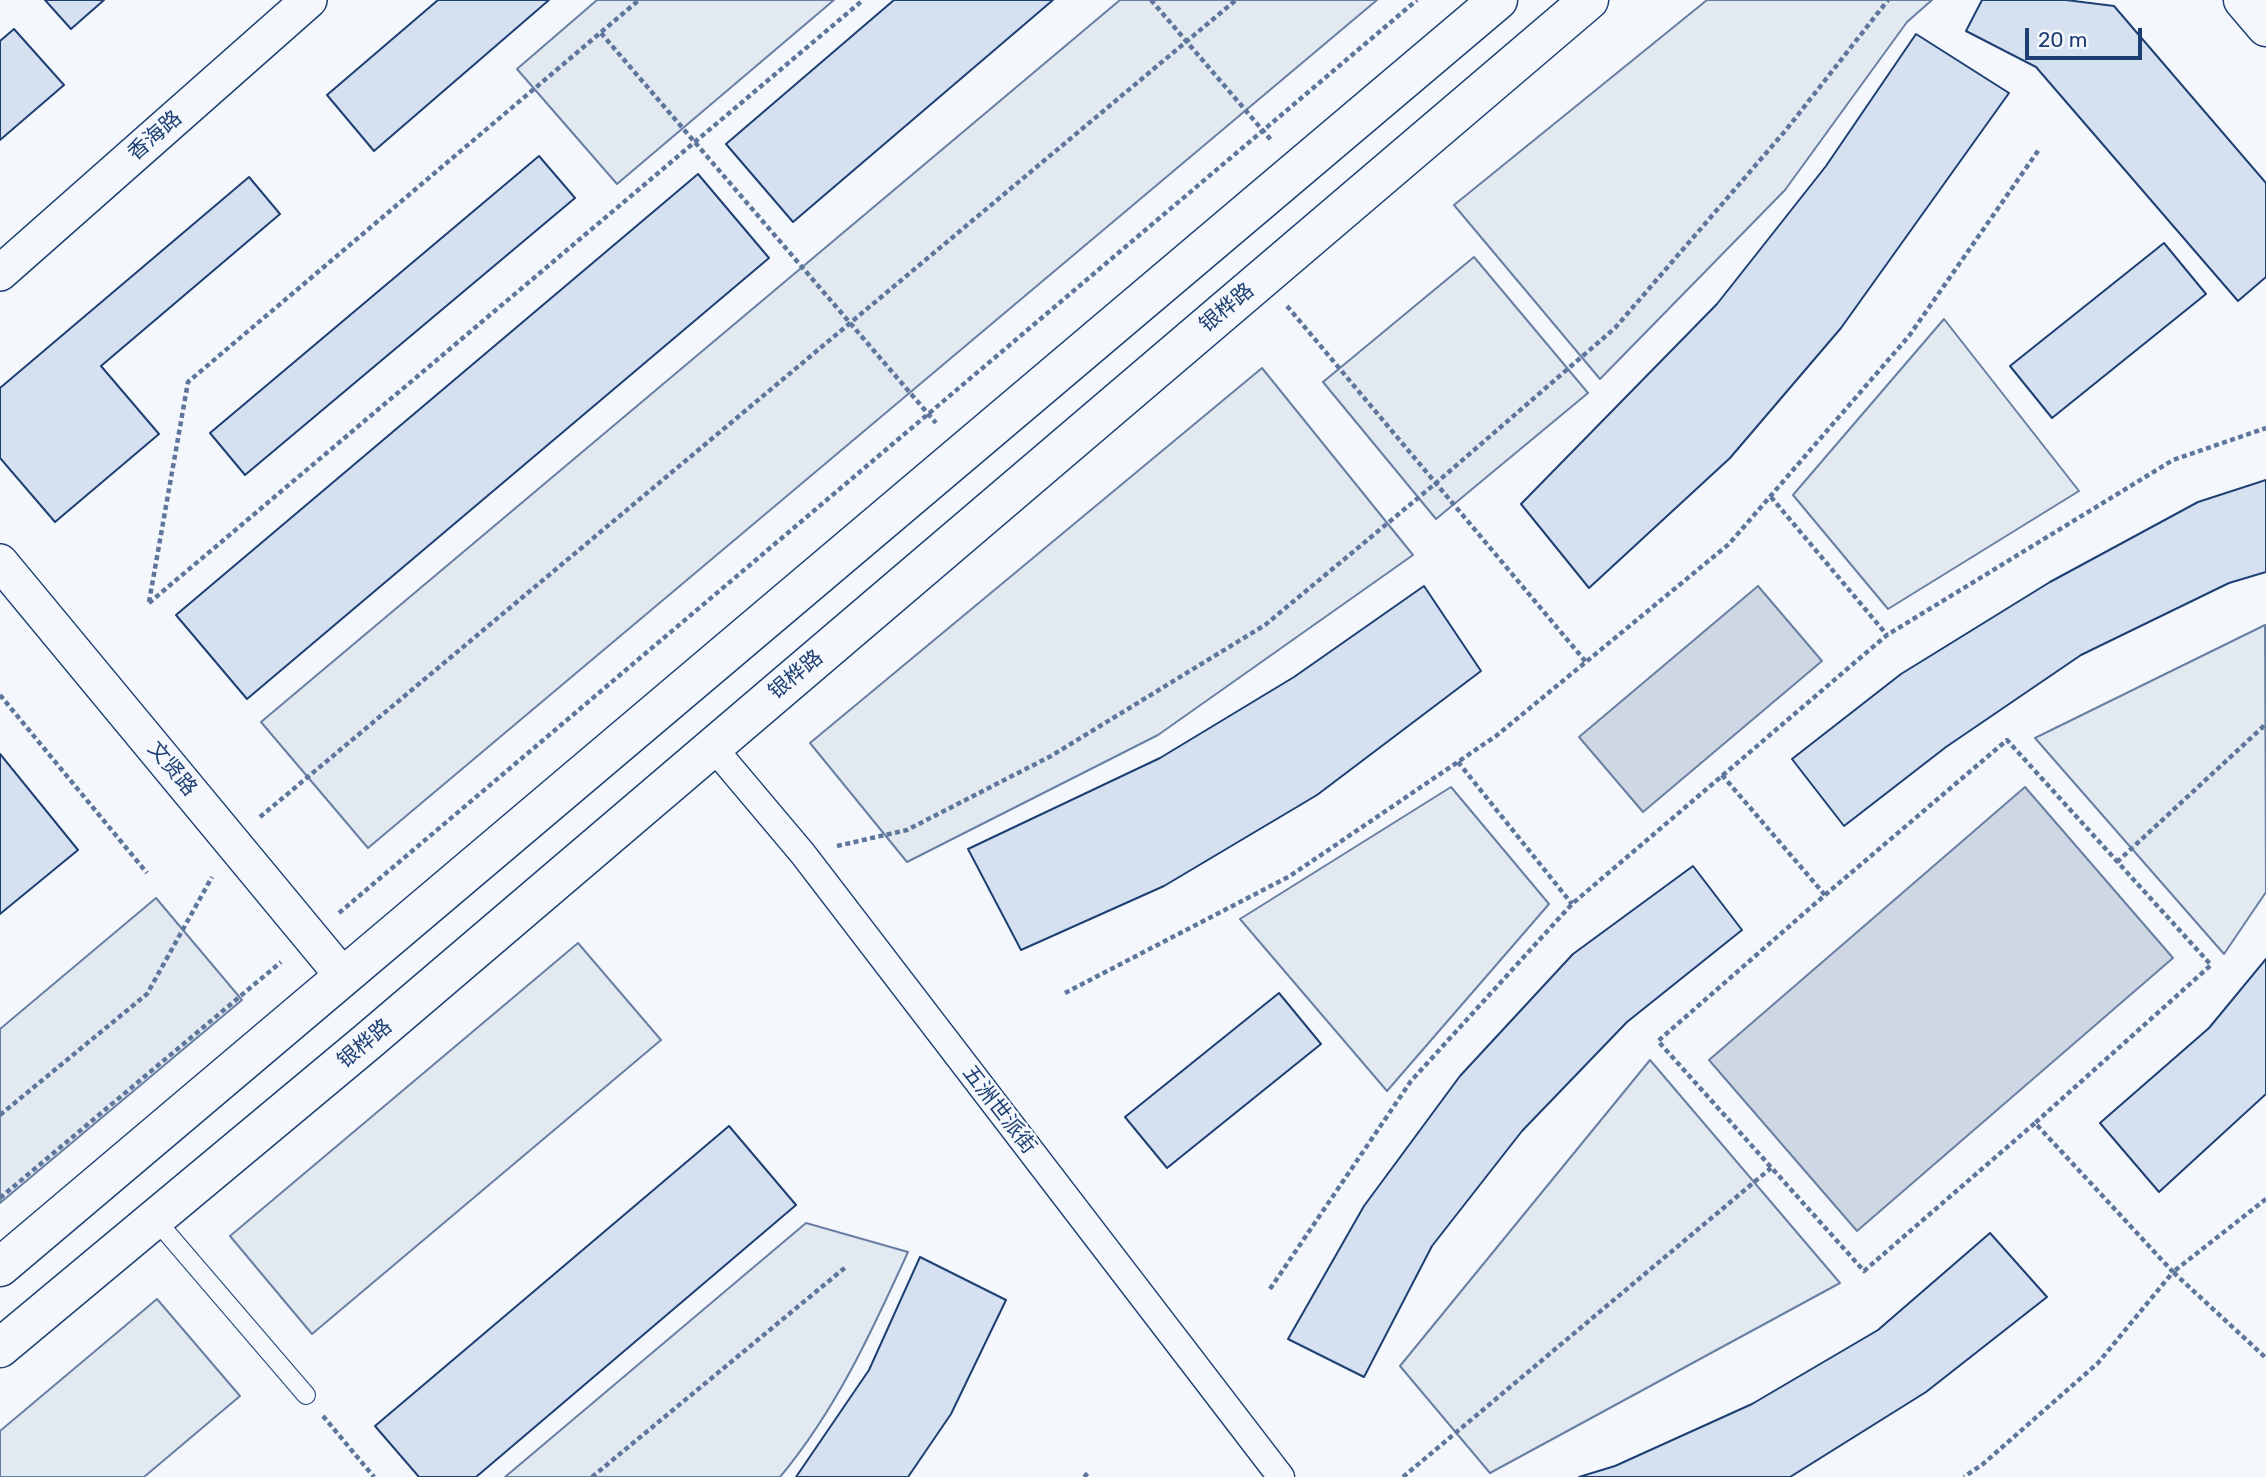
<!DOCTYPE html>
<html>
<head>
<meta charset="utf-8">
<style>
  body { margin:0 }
  #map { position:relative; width:2266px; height:1477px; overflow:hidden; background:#f4f7fb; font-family:Rubik,sans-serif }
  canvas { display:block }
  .scale { position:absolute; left:2025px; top:28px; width:117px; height:32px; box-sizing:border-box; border:4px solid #1d3f73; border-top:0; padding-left:9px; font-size:21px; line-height:24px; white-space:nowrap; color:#1d3f73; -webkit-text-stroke:5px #f4f7fb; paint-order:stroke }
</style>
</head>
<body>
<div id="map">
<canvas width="2266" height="1477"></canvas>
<div class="scale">20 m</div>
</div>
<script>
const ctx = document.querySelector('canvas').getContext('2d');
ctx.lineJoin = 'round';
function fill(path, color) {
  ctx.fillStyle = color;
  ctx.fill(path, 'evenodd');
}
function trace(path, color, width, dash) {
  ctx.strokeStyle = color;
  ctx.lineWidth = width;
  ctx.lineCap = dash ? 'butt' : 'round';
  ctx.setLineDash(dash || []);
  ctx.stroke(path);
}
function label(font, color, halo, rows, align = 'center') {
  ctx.font = font + ' Rubik,"Noto Sans SC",sans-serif';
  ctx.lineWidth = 5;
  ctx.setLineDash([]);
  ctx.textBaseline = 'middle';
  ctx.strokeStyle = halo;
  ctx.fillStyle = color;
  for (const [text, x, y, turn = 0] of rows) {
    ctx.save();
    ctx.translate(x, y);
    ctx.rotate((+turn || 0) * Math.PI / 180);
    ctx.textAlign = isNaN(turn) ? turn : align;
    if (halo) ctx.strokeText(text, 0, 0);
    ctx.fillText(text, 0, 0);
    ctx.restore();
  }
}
const green = new Path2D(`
  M597,0H834L617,184L517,69Z
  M1120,0H1377L368,848L261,722Z
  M1707,0H1932L1907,22L1785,190L1600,379L1454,205Z
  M1474,257L1588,393L1436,519L1323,382Z
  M1944,319L2079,491L1888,609L1793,495Z
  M1262,368L1413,555L1158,735L907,862L810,743Z
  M2265,625L2266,892L2224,954L2035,738Z
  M1451,787L1549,904L1387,1091L1240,919Z
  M156,898L242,1000L0,1203V1029Z
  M578,943L661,1040L312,1334L230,1236Z
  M1650,1060L1840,1283L1490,1473L1400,1366Z
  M806,1223L908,1252C872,1331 836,1410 780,1477H505Z
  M157,1299L240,1396L144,1477H0V1431Z`);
fill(green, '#e3e9f0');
trace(green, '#687fa3', 2);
const water = new Path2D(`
  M1758,586L1822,661L1643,812L1579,737Z
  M2025,787L2173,958L1857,1231L1709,1060Z`);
fill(water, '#cfd7e4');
trace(water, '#687fa3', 2);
const building = new Path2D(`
  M45,0H104L71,29Z
  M438,0H549L374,151L327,95Z
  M894,0H1053L793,222L726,144Z
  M1982,0H2066L2114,6L2266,183V277L2238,301L2036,67L1966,31Z
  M14,29L64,85L0,140V41Z
  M1916,34L2009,93L1841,328L1730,458L1589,588L1521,504L1717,304L1826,166Z
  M539,156L575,198L245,475L210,433Z
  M698,174L769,258L247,699L176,615Z
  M249,177L280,214L101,366L159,434L55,522L0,458V388Z
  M2164,243L2206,294L2052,418L2010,366Z
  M2266,480V572L2229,583L2081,655L1946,747L1844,826L1792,759L1901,674L2050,582L2198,502Z
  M1424,586L1481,671L1317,795L1164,886L1021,950L968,849L1160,758L1294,677Z
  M0,754L78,850L0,914Z
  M1693,866L1742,930L1627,1022L1522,1131L1432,1246L1364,1377L1288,1339L1364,1206L1460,1076L1573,954Z
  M2266,959V1094L2159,1192L2100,1123L2209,1028Z
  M1279,993L1321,1044L1167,1168L1125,1117Z
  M729,1126L796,1205L476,1477H419L375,1426Z
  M1990,1233L2047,1297L1926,1392L1790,1477H1579L1615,1466L1752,1404L1878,1330Z
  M920,1257L1006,1300L951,1414L908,1477H796L869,1370Z`);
fill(building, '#d5e0f0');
trace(building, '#1d3f73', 2);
const service = new Path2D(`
  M155,1219L306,1395`);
const pedestrian = new Path2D(`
  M712,746L803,854L1281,1477`);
const minor = new Path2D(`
  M0,273L309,0
  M0,562L343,976`);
const tertiary = new Path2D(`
  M2243,0L2266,27`);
const secondary = new Path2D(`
  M0,1267L1498,0
  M0,1348L367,1042L1589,0`);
trace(service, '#1d3f73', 20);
trace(pedestrian, '#1d3f73', 29);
trace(minor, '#1d3f73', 38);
trace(tertiary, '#1d3f73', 41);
trace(secondary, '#1d3f73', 41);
trace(new Path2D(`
  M1151,0L1271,140
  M601,33L936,423
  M1287,306L1586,662
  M1771,497L1887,635
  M149,602L188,382L639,0
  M149,603L863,0
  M0,695L147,873
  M1458,762L1572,904
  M1722,775L1825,895L1658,1041L1864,1271L2035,1123L2173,1272L2098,1363L1983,1464L1964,1477
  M260,817L1236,0
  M837,846L907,830L1051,756L1265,625L1436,483L1615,328L1786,130L1888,0
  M2117,862L2266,724
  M1825,895L2007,740L2211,965L2035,1123
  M339,913L1417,0
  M1065,993L1290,876L1496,736L1729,544L1909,336L2040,148
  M0,1115L147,994L212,877
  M0,1198L281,962
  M2266,1199L2173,1272L2266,1358
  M1270,1289L1411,1081L1572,904L1887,635L2173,460L2266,428
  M323,1416L374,1477
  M592,1477L847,1266
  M1084,1477L1090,1471
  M1403,1477L1771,1168`), '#5e769c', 4.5, [5, 3.5]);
trace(service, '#f4f7fb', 18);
trace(pedestrian, '#f4f7fb', 26);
trace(minor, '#f4f7fb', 35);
trace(tertiary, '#f4f7fb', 38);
trace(secondary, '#f4f7fb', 38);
label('21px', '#1d3f73', '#f4f7fb', [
  ["香海路",155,136,-41],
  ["银桦路",1227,308,-40],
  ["银桦路",796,675,-40],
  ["文贤路",172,769,50],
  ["银桦路",365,1044,-40],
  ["五洲世派街",999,1110,52]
]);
</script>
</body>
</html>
